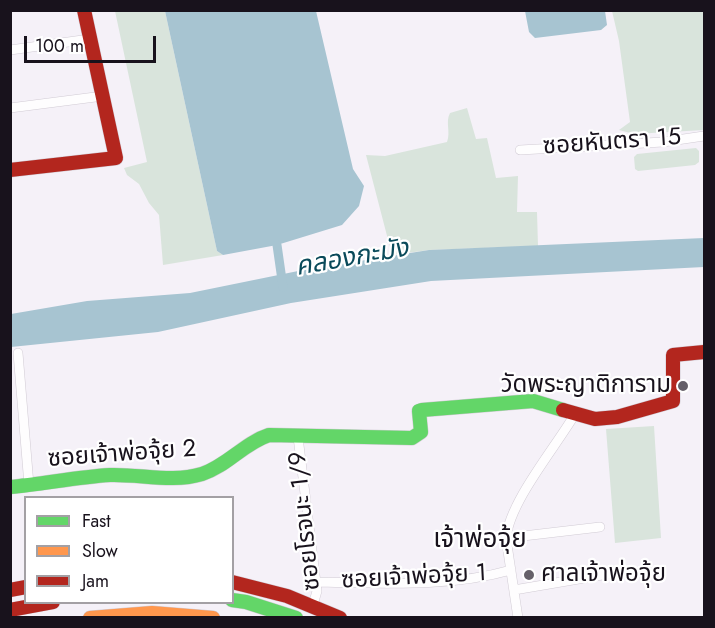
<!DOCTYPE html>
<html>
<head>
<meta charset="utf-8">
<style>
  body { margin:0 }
  #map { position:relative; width:715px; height:628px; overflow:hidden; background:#f5f1f8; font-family:Jost,sans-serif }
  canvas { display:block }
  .frame { position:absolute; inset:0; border:12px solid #18121c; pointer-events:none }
  .legend { position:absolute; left:24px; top:496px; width:210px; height:108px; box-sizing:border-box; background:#fff; border:2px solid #a3a0a4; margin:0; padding:8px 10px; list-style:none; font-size:18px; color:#18121c }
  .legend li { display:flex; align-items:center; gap:12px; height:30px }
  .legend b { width:30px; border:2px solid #a3a0a4 }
  .scale { position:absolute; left:24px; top:36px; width:132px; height:27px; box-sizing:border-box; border:3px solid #18121c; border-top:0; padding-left:8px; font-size:18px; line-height:21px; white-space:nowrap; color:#18121c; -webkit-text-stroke:4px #fff; paint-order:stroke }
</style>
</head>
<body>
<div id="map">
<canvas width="715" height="628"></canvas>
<div class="frame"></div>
<ul class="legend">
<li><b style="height:8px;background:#63d668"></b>Fast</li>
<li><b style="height:8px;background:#ff974d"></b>Slow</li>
<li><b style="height:8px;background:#b3261e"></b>Jam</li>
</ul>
<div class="scale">100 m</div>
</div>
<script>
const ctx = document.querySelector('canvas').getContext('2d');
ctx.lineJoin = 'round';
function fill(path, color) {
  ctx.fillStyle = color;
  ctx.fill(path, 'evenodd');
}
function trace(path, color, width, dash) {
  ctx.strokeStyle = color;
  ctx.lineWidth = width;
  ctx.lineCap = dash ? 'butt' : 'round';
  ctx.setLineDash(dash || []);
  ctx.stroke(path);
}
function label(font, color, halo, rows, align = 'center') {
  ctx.font = font + ' Jost,"Noto Sans Thai",sans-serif';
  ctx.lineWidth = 4.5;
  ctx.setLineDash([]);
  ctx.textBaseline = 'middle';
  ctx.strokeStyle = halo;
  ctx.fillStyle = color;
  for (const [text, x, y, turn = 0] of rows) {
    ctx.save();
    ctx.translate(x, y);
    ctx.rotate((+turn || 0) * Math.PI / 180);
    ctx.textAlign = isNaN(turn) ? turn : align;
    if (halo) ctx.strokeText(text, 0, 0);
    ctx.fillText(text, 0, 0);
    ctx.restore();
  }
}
fill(new Path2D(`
  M115,11H165L217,251L223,255L163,265L159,215L149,203L139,184L127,175L124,168L147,162Z
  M612,11H704V130L634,134L619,130L630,122L619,41Z
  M467,108L476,139L487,138L496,178L518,176L517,212H537L538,246L429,250L392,255L366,155L385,156L447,142C451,132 445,122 450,113Z
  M696,148L699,151V162L695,165L638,171L635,169L634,157L637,154Z
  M654,426L661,538L615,543L606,429Z`), '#d9e4dc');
fill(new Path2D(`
  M165,11H316L353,169L364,186L359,206L342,225L277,245L223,255L217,251Z
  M525,11H605L607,25L601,30L535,38L529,32Z
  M704,238V267L431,281L291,303L158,332L11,347V314L87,301L190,293L303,270L429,250Z`), '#a7c4d1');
trace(new Path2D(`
  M277,245L283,287`), '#a7c4d1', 9);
const street = new Path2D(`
  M10,50L90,39
  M10,108L103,96
  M520,150L663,142L704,136
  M18,353L29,485
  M298,437L317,591L313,605
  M506,538L600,527
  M316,582C381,583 448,588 511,570
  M514,590L608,574
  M518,618L506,538C510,501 555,448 575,414`);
const fast = new Path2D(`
  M10,487C43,484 77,477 110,475C141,474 172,483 202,474C227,466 244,443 269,435L412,438L421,432L419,411L422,410L533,401L563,410
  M232,600L246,602L296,618`);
const slow = new Path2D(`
  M90,618L152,613L213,618`);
const jam = new Path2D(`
  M10,170L116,158L84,10
  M563,410L595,419L617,417L673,401V355L704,352
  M232,582L287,596L340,618
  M10,590L26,587
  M10,610L53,602`);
trace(street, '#d1cbd4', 10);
trace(fast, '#d1cbd4', 15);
trace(slow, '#d1cbd4', 15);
trace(jam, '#d1cbd4', 15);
trace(street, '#fefdfe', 9);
trace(fast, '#63d668', 14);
trace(slow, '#ff974d', 14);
trace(jam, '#b3261e', 14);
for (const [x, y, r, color] of [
  [683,386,6,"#656069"],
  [529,575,6,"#656069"]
]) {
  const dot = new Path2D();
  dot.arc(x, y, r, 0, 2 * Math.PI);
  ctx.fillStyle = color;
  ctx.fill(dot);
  trace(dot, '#fff', 2);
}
label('24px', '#18121c', '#fff', [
  ["ซอยหันตรา 15",612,143,-4],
  ["ซอยเจ้าพ่อจุ้ย 2",122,455,-4],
  ["ซอยโรจนะ 1/9",306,521,-96],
  ["ซอยเจ้าพ่อจุ้ย 1",414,578,-3]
]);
label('24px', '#18121c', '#fff', [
  ["วัดพระญาติการาม",671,386],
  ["ศาลเจ้าพ่อจุ้ย",541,575,"left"]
], 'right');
label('italic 26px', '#0a4a5a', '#fff', [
  ["คลองกะมัง",352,259,-10]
]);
label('26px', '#18121c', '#fff', [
  ["เจ้าพ่อจุ้ย",480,541]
]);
</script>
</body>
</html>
